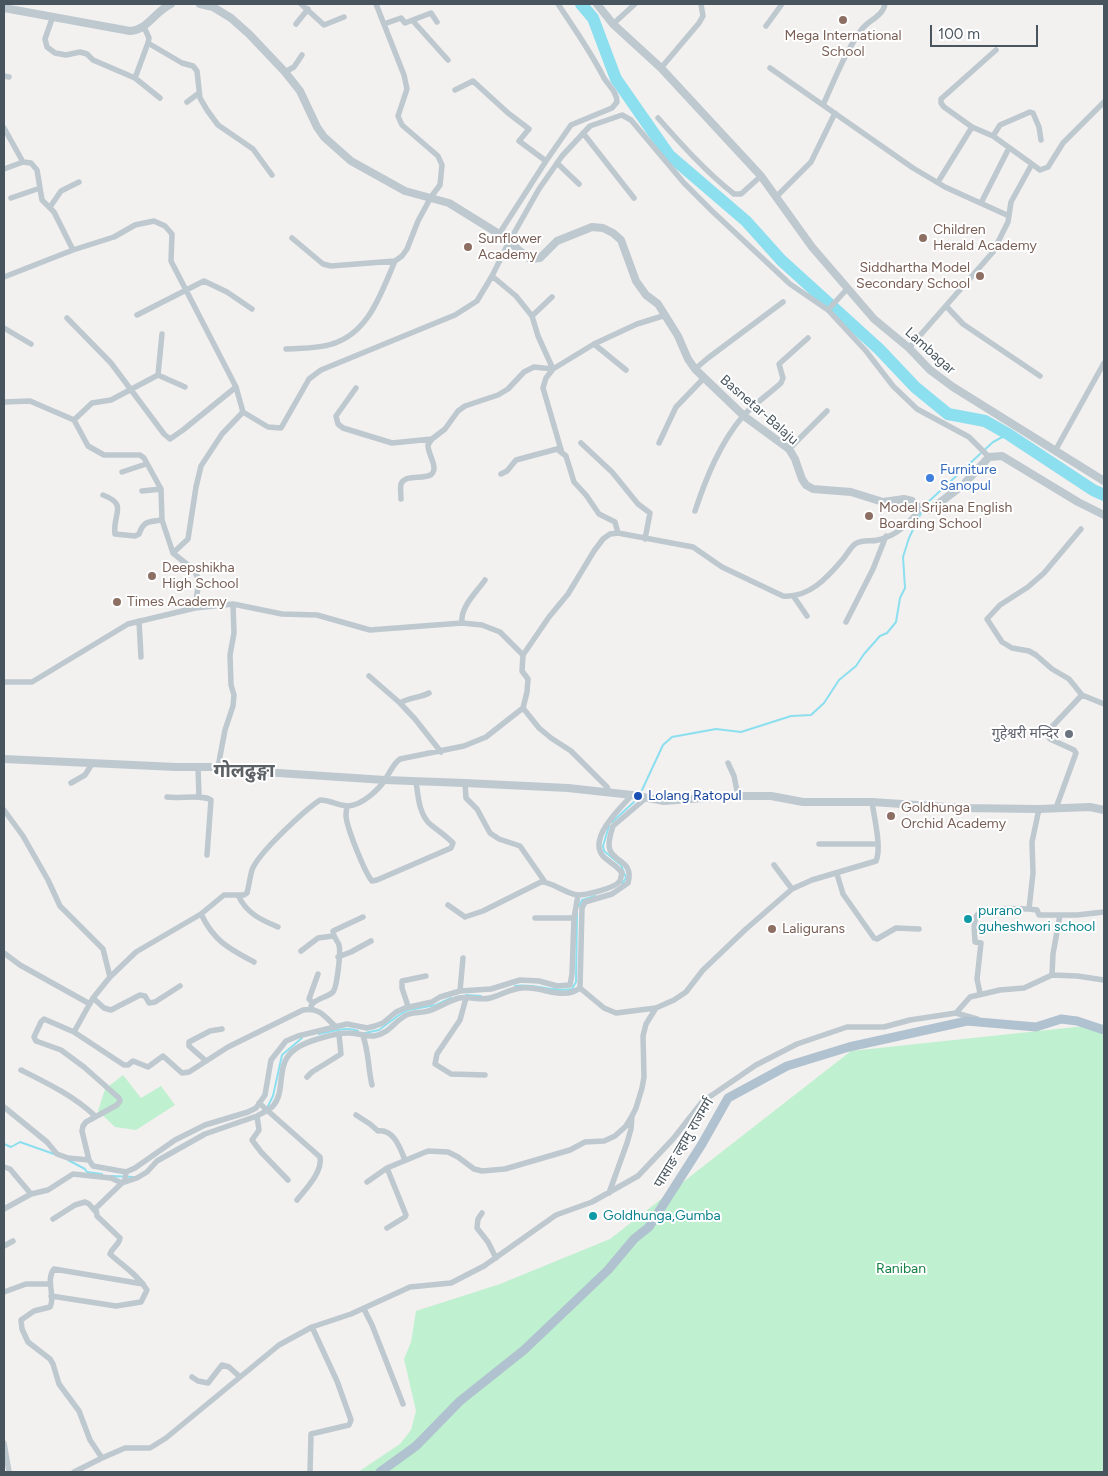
<!DOCTYPE html>
<html>
<head>
<meta charset="utf-8">
<style>
  body { margin:0 }
  #map { position:relative; width:1108px; height:1476px; overflow:hidden; background:#f3f0f0; font-family:Figtree,sans-serif }
  canvas { display:block }
  .frame { position:absolute; inset:0; border:5px solid #48555e; pointer-events:none }
  .scale { position:absolute; left:930px; top:25px; width:108px; height:22px; box-sizing:border-box; border:2px solid #48555e; border-top:0; padding-left:6px; font-size:15px; line-height:18px; white-space:nowrap; color:#48555e; -webkit-text-stroke:4px #fff; paint-order:stroke }
</style>
</head>
<body>
<div id="map">
<canvas width="1108" height="1476"></canvas>
<div class="frame"></div>
<div class="scale">100 m</div>
</div>
<script>
const ctx = document.querySelector('canvas').getContext('2d');
ctx.lineJoin = 'round';
function fill(path, color) {
  ctx.fillStyle = color;
  ctx.fill(path, 'evenodd');
}
function trace(path, color, width, dash) {
  ctx.strokeStyle = color;
  ctx.lineWidth = width;
  ctx.lineCap = dash ? 'butt' : 'round';
  ctx.setLineDash(dash || []);
  ctx.stroke(path);
}
function label(font, color, halo, rows, align = 'center') {
  ctx.font = font + ' Figtree,"Noto Sans Devanagari",sans-serif';
  ctx.lineWidth = 4;
  ctx.setLineDash([]);
  ctx.textBaseline = 'middle';
  ctx.strokeStyle = halo;
  ctx.fillStyle = color;
  for (const [text, x, y, turn = 0] of rows) {
    ctx.save();
    ctx.translate(x, y);
    ctx.rotate((+turn || 0) * Math.PI / 180);
    ctx.textAlign = isNaN(turn) ? turn : align;
    if (halo) ctx.strokeText(text, 0, 0);
    ctx.fillText(text, 0, 0);
    ctx.restore();
  }
}
fill(new Path2D(`
  M1104,1024V1472H358L400,1444L411,1430L416,1411L404,1359L411,1342L416,1311L500,1284L610,1239L851,1051Z
  M123,1075L141,1098L161,1086L175,1105L136,1130L115,1127L98,1111L105,1089Z`), '#bff0cf');
trace(new Path2D(`
  M927,503L993,442L1008,434
  M642,790L663,745L672,737L716,729L741,732L791,716L811,715L824,703L839,680L856,666L864,654L880,636L887,633L896,622L900,598L905,588L903,557L909,538L921,513
  M612,822L634,802
  M609,826L603,846L604,851L621,865L626,878L622,884
  M579,906L582,900L595,896
  M515,986C535,983 554,993 572,989L576,982L577,913
  M466,995L481,996
  M365,1033L379,1030L399,1015L408,1010L436,1005L451,998
  M319,1034C332,1032 345,1026 358,1031
  M267,1108L273,1096L282,1055L302,1038
  M4,1144L11,1147L20,1142L54,1154
  M68,1160L85,1169L87,1172L102,1174
  M111,1176L134,1177`), '#8bdfee', 2);
trace(new Path2D(`
  M581,4L593,18L616,79L669,155L746,221L781,260L879,349L915,387L948,414L985,421L1008,434L1093,490L1104,495`), '#8bdfee', 12);
trace(new Path2D(`
  M301,4L324,25L344,17
  M53,16L45,39L47,47L55,53L66,55L80,52L87,54L93,60L135,78L160,98
  M413,21L448,60
  M296,24L308,9
  M384,24L401,18L405,23L431,13L437,22
  M613,24L635,4
  M766,26L782,4
  M148,43L182,63L193,66L197,71L200,98L207,110L218,125L253,149L272,175
  M661,68L699,23L703,16L701,4
  M770,68L913,168L945,187L1009,216
  M285,72L294,67L302,55
  M4,76L9,77
  M135,78L148,43L149,38L144,27
  M455,90L473,81L508,113L529,129L519,141L546,161
  M187,102L199,93
  M823,105C835,79 845,52 862,29C869,20 883,16 885,4
  M658,118C682,145 706,172 734,194H741L761,176
  M4,128L23,162
  M583,133L634,198
  M993,136L972,127L944,107L941,103V99L996,50
  M557,163L579,184
  M1032,164L1040,170L1048,167L1063,143L1104,102
  M4,169L23,162L31,163L37,170L42,200L54,212L73,250
  M938,182L972,127
  M776,197L811,162L835,113
  M11,198L40,188
  M981,203L1009,148
  M50,207L61,191L79,182
  M499,234L546,161L571,125L612,108L617,102C617,92 609,86 604,78C591,52 574,28 558,4
  M292,238L323,264L331,266L395,261L402,256L407,249L418,221L431,197L440,185L442,165L438,156L402,125L398,116L407,89L404,75L376,4
  M492,276L516,296L532,316L538,336L553,369L546,378L543,388L562,453
  M4,277L73,250L114,237L135,225L154,221L165,226L172,234L171,261L236,387L243,412L268,427L281,428L309,379L321,370L455,315L477,301L492,276L509,242L539,189L562,156L590,126L622,115L631,120L684,183L712,211L790,284L828,310L847,289
  M946,306L963,324L1040,376
  M828,310L866,351L893,386L917,409L969,437L989,457
  M137,315L204,281L227,292L252,309
  M532,316L552,297
  M67,318L111,363L164,434L170,439L183,430L236,387
  M4,328L31,344
  M594,344L626,370
  M909,348L993,252L1008,222L1011,202L1032,164L993,136L1000,125L1030,112L1033,113L1039,127L1041,140
  M286,349C300,348 318,349 332,344C369,333 381,293 395,261
  M695,369L708,358L783,302
  M158,375L185,387
  M356,388L336,416L338,424L343,428L392,443L432,439
  M4,402L30,401L74,420L92,403L111,400L158,375L162,334
  M74,420L88,446L104,455H140L144,458L161,489L162,520L173,553L194,570L199,580L195,608
  M581,443L612,472L638,504L650,513L645,539
  M659,443L676,407L704,378
  M789,449L827,411
  M1055,451L1104,363
  M122,472L146,464
  M501,474L507,471L516,460L557,449L566,456L574,482L586,495L599,514L615,522L618,533
  M142,491L161,489
  M103,495C129,505 112,514 115,534L135,536L139,534C144,520 149,522 162,520
  M401,499C401,495 400,488 401,484C406,471 434,484 434,468C434,461 428,453 428,445L432,439L445,429L458,411L465,406L498,395L508,389L524,372L534,367L553,369L594,344L637,324L666,315
  M695,511C706,478 720,443 743,416C754,404 769,394 781,383L783,378L779,364L808,338
  M1081,529L1044,573L1028,587L1000,605L987,619L1002,642L1012,648L1029,651L1036,655L1052,669L1069,679L1082,695
  M173,553L188,539L196,487L201,466L222,434L243,412
  M794,597L807,616
  M139,621L141,657
  M846,622L873,569L886,536
  M462,623C460,607 476,593 485,580
  M369,676L400,703L415,719L441,752
  M4,682H32L128,624L195,608L233,604L282,614L317,615L370,630L462,623L482,625L500,632L523,655
  M400,703C410,697 420,698 429,693
  M523,708L539,728L551,738L571,751L607,787L609,792
  M728,763L734,776L738,796
  M198,767L199,797
  M218,767L225,730L233,706L234,695L231,685L230,655L234,633L233,604
  M71,783L85,775L92,764
  M465,783L466,798L477,809L490,833L499,839L520,846L545,882
  M167,797C179,799 202,794 211,800L207,855
  M646,798L613,826C611,832 607,843 610,850C615,863 634,861 628,883L612,894L585,902L582,908L580,988L604,1008L616,1013L656,1008L674,1000L686,992L703,970L746,929L792,889L812,880L876,861C882,848 874,817 872,802
  M347,806C347,809 346,811 346,814C345,824 365,873 372,881L377,880L451,848L453,843C446,836 439,831 431,825C419,815 418,796 416,781
  M1056,808L1076,753L1074,750L1050,739L1048,736V731L1082,695L1104,704
  M4,810L23,836L48,880L60,906L103,949L110,977
  M819,844H877
  M774,865L792,889
  M837,874L843,894L874,938L877,939L896,928L919,929
  M238,895C246,913 261,920 278,927
  M448,905L465,917L483,911L541,882C551,881 566,894 578,895C587,895 615,888 620,881C621,878 621,876 622,873C617,865 608,862 602,855C589,837 621,807 632,795
  M1029,909L1037,910L1039,915H1077L1104,912
  M201,914C214,941 228,948 254,962
  M535,918H574
  M301,951L318,938L333,936
  M4,953L20,965L90,1004
  M338,957L351,952L371,941
  M1052,975L1053,954L1060,915
  M460,991L463,958
  M980,993L977,979L981,943L975,942C975,934 972,920 978,914C985,906 1019,909 1029,909L1033,873L1032,842L1039,809
  M93,998L104,1008L111,1010L140,995L145,996L149,1003L155,1002L180,986
  M466,998L460,1020L437,1054L435,1064L451,1074L485,1075
  M313,1003L309,999L318,974
  M408,1006L402,988V981L426,976
  M312,1009L311,1006C315,998 327,998 333,992C337,987 341,952 339,945C337,939 333,938 333,931L363,917
  M956,1013L970,997L1000,990L1024,988L1052,975L1077,976L1104,980
  M336,1027C325,1017 320,1007 303,1010L228,1047L189,1072L182,1073L163,1056L148,1067L133,1061L128,1065H124L74,1032L93,998L110,977L136,952L201,914L224,895H244L247,893C249,885 250,877 252,870C258,853 305,810 320,800C330,800 339,806 348,806C362,805 379,790 386,778C391,771 393,764 400,759L464,746L486,737L523,708L527,692L528,679L522,671L523,655L549,617L568,594L594,551L603,539L610,534L618,533L693,547L722,567L783,596C809,598 827,578 843,559C847,554 851,547 855,544C863,539 870,542 878,540C899,535 907,524 921,508
  M74,1032L44,1019L41,1022L34,1037L36,1041L61,1050L84,1067L119,1098L120,1101L117,1105L86,1122L83,1126L82,1131L89,1160L93,1166L126,1172
  M363,1036C369,1052 368,1069 372,1085
  M206,1061L189,1046V1042L210,1031L222,1029
  M21,1070C47,1083 74,1096 95,1116
  M307,1077L312,1072L341,1054L339,1035
  M259,1103L320,1157C323,1172 305,1190 297,1200
  M4,1107L47,1142L57,1154L68,1158L89,1160
  M356,1115L370,1124L378,1131C394,1129 400,1148 405,1160
  M4,1167L10,1169L31,1194
  M288,1180L261,1152L252,1140L259,1130L257,1116C262,1113 269,1110 273,1106C288,1089 272,1061 300,1046C311,1040 336,1033 348,1033C357,1032 365,1037 374,1036C391,1033 395,1019 409,1014C415,1012 422,1013 428,1011C439,1008 448,1001 459,998C470,996 480,1001 490,998C501,995 510,989 522,988C543,986 562,1001 580,988
  M367,1182L387,1168L428,1151L448,1152L458,1157L474,1169L482,1171L505,1169L570,1150L585,1142L604,1141L615,1136L626,1126L632,1116
  M609,1193L627,1143L631,1129L632,1116L636,1108L642,1088L644,1077L643,1036L646,1024L656,1008
  M4,1209L31,1194L48,1190L73,1174L111,1178L122,1183L137,1178L147,1172L157,1161L205,1134L257,1116
  M482,1213L478,1219L477,1228L488,1242L496,1258
  M53,1219L75,1205L85,1202L89,1204L96,1212
  M387,1228L405,1217L406,1215L387,1168
  M4,1246L13,1241
  M4,1292L26,1284H50
  M51,1296L116,1306L141,1302L147,1290C138,1275 123,1266 110,1254C112,1248 119,1245 120,1238L97,1216L96,1208L125,1180L126,1172L135,1168L175,1140L205,1125L248,1112L256,1108L265,1095L271,1060L286,1041L298,1036L347,1024L367,1028L375,1026L383,1023L396,1012L405,1008L432,1002L440,997L460,991L491,989L520,980L539,981L557,986L570,985L572,974L574,918L578,895
  M364,1309L372,1325L403,1404
  M192,1377L198,1381L208,1383L222,1365L229,1367L240,1377
  M4,1443L9,1472
  M102,1458L90,1440L79,1411L59,1384L53,1364L50,1359L28,1342L22,1329L21,1320L34,1311L50,1307C56,1296 45,1280 54,1269L143,1284
  M74,1472L102,1458L125,1448H150L166,1438L279,1345L312,1327L351,1314L410,1287L451,1283L484,1266L556,1215L592,1202L638,1176L673,1139L702,1102L756,1065L797,1044L847,1027H884L910,1020L956,1013L977,1019
  M310,1472L311,1434L349,1425L351,1420L337,1381L312,1327`), '#bec8cf', 5.5);
trace(new Path2D(`
  M200,4L213,7L231,18L249,34L285,72L300,91L317,127L324,137L351,161L405,191L449,203L499,234L530,259L540,258L557,241L592,227L603,228L613,233L621,240L636,281L646,295L658,304L678,336L688,359L695,369L744,416L789,449L795,459L802,479L806,485L813,489L851,492L883,502L904,499L912,501L913,505L930,510L963,485L989,457L1002,456L1078,502L1104,515
  M597,4L613,24L661,68L761,176L812,247L874,319L909,348L930,370L953,387L1104,481
  M4,8L130,31C148,30 155,11 171,4
  M4,759L176,767H218L263,772L385,780L465,783L568,788L632,795L664,801L730,796H771L803,802H872L961,808L1039,809L1090,807L1104,810`), '#bec8cf', 8);
trace(new Path2D(`
  M380,1472L416,1446L460,1401L524,1350L608,1270L634,1239L649,1227L702,1144L728,1098L787,1066L849,1047L967,1021L1036,1027L1061,1019L1077,1021L1104,1030`), '#b0c1cf', 9);
for (const [x, y, r, color] of [
  [843,20,5,"#8d6e63"],
  [923,238,5,"#8d6e63"],
  [468,247,5,"#8d6e63"],
  [980,276,5,"#8d6e63"],
  [930,478,5,"#3f7fe0"],
  [869,516,5,"#8d6e63"],
  [152,576,5,"#8d6e63"],
  [117,602,5,"#8d6e63"],
  [1069,734,5,"#6b7280"],
  [638,796,5,"#1a4fb4"],
  [891,816,5,"#8d6e63"],
  [968,919,5,"#0f9aa8"],
  [772,929,5,"#8d6e63"],
  [593,1216,5,"#0f9aa8"]
]) {
  const dot = new Path2D();
  dot.arc(x, y, r, 0, 2 * Math.PI);
  ctx.fillStyle = color;
  ctx.fill(dot);
  trace(dot, '#fff', 2);
}
label('14px', '#785e54', '#fff', [
  ["Mega International",843,36,"center"],
  ["School",843,52,"center"],
  ["Children",933,230],
  ["Herald Academy",933,246],
  ["Sunflower",478,239],
  ["Academy",478,255],
  ["Siddhartha Model",970,268,"right"],
  ["Secondary School",970,284,"right"],
  ["Model Srijana English",879,508],
  ["Boarding School",879,524],
  ["Deepshikha",162,568],
  ["High School",162,584],
  ["Times Academy",127,602],
  ["Goldhunga",901,808],
  ["Orchid Academy",901,824],
  ["Laligurans",782,929]
], 'left');
label('14px', '#48555e', '#fff', [
  ["Lambagar",930,351,42],
  ["Basnetar-Balaju",759,410,41],
  ["पासाङ ल्हामु राजमर्ग",684,1143,-59]
]);
label('14px', '#366cbe', '#fff', [
  ["Furniture",940,470],
  ["Sanopul",940,486]
], 'left');
label('14px', '#5b616d', '#fff', [
  ["गुहेश्वरी मन्दिर",1059,734]
], 'right');
label('14px', '#164399', '#fff', [
  ["Lolang Ratopul",648,796]
], 'left');
label('14px', '#0d838f', '#fff', [
  ["purano",978,911],
  ["guheshwori school",978,927],
  ["Goldhunga,Gumba",603,1216]
], 'left');
label('14px', '#168246', '#fff', [
  ["Raniban",901,1269]
]);
label('bold 19px', '#5c6165', '#fff', [
  ["गोलढुङ्गा",244,771]
]);
</script>
</body>
</html>
